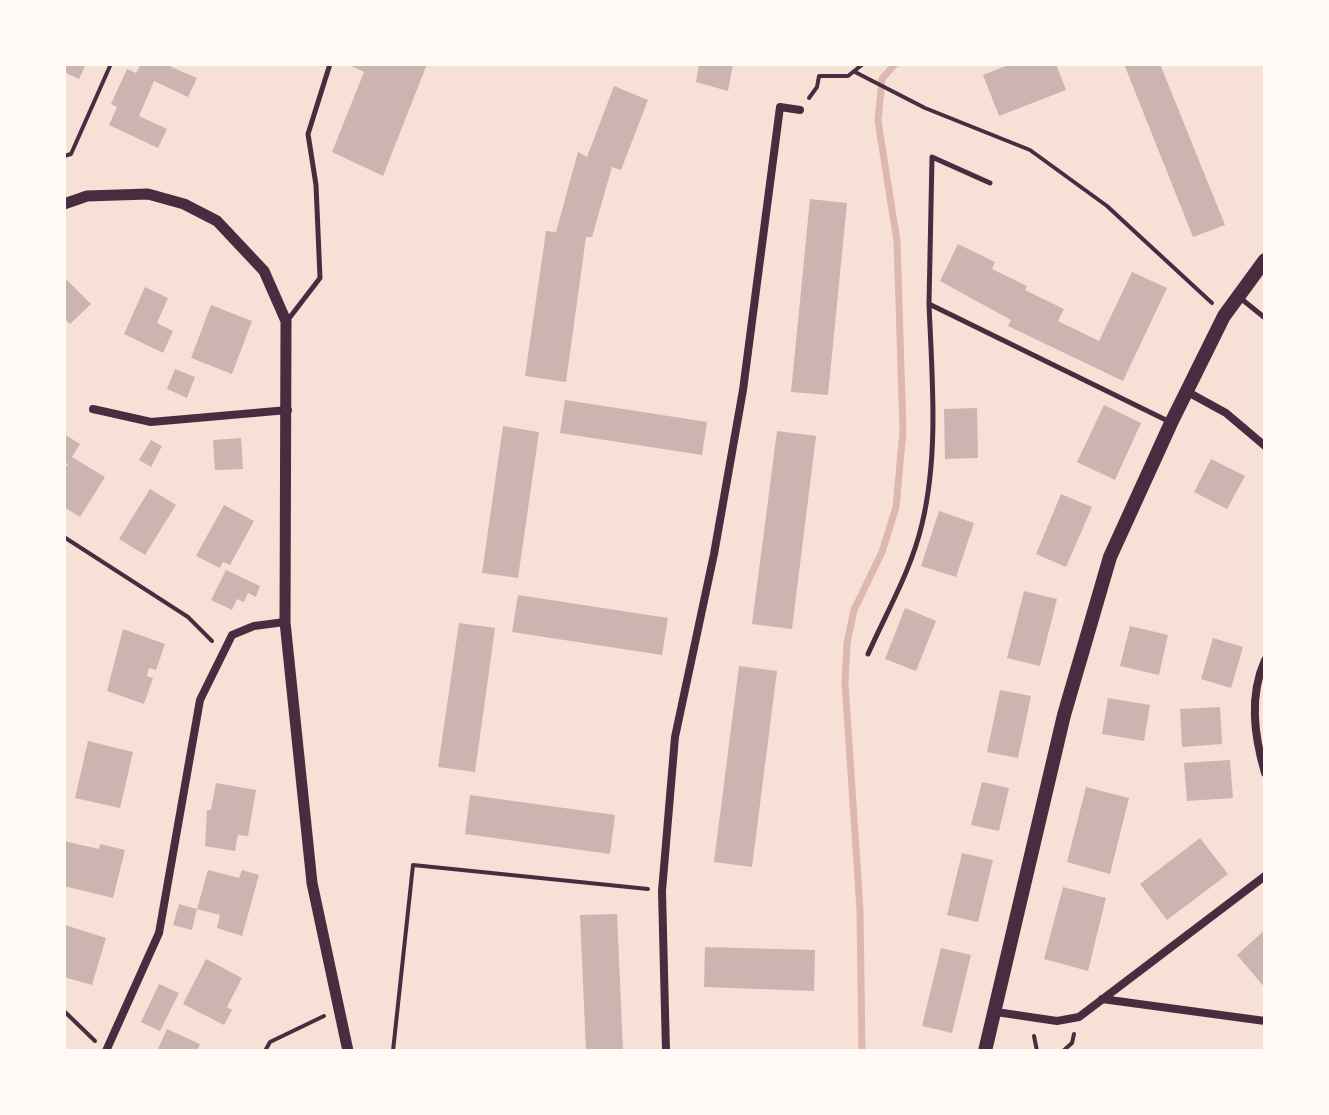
<!DOCTYPE html>
<html>
<head>
<meta charset="utf-8">
<style>
  body { margin:0 }
  #map { position:relative; width:1329px; height:1115px; overflow:hidden; background:#f7e1d7; font-family:"Exo 2",sans-serif }
  canvas { display:block }
  .frame { position:absolute; inset:0; border:66px solid #fffaf5; pointer-events:none }
</style>
</head>
<body>
<div id="map">
<canvas width="1329" height="1115"></canvas>
<div class="frame"></div>
</div>
<script>
const ctx = document.querySelector('canvas').getContext('2d');
ctx.lineJoin = 'round';
function trace(path, color, width, dash) {
  ctx.strokeStyle = color;
  ctx.lineWidth = width;
  ctx.lineCap = dash ? 'butt' : 'round';
  ctx.setLineDash(dash || []);
  ctx.stroke(path);
}
function fill(path, color) {
  ctx.fillStyle = color;
  ctx.fill(path, 'evenodd');
}
trace(new Path2D(`
  M862,1051L860,910L845,683L847,643L854,610L882,552L896,507L903,431L897,241L878,121L882,79L895,64`), '#dcb8b0', 7);
fill(new Path2D(`
  M64,64H86L79,79L64,72Z
  M141,64H172L171,67L197,78L188,97L154,81L139,116L167,129L158,148L109,125L117,107L111,104L127,69L136,73Z
  M347,64H427L383,176L332,152L364,72Z
  M699,64H733L728,91L696,82Z
  M1011,64H1056L1066,90L999,116L983,75Z
  M1124,64H1160L1225,225L1193,237Z
  M614,86L648,100L621,170L612,167L592,237H586L566,382L525,376L546,231L556,232L578,152L587,157Z
  M810,199L847,203L828,395L791,392Z
  M958,244L995,262L992,269L1027,286L1025,290L1064,309L1058,321L1099,341L1132,272L1167,288L1123,381L1008,326L1011,320L940,281Z
  M64,277L91,304L70,324L64,318Z
  M145,287L168,298L157,323L173,331L163,353L124,334Z
  M211,305L252,321L232,374L191,358Z
  M175,369L195,377L187,398L167,389Z
  M565,400L707,422L702,455L560,433Z
  M1104,405L1141,423L1115,480L1077,462Z
  M977,408L978,458L945,459L944,409Z
  M503,426L539,432L518,578L482,573Z
  M777,431L816,436L792,629L752,624Z
  M64,434L80,444L72,457L105,477L80,517L64,507V470L68,464L64,462Z
  M241,438L243,469L215,470L213,440Z
  M151,440L162,446L151,467L139,460Z
  M1211,459L1245,476L1227,509L1194,492Z
  M150,489L176,505L145,555L119,539Z
  M1061,494L1092,507L1066,567L1036,554Z
  M224,505L254,521L230,565L223,562L220,568L196,556Z
  M939,511L974,523L956,577L921,566Z
  M226,570L260,586L256,597L248,593L244,602L237,599L232,610L211,600Z
  M1024,591L1057,599L1040,666L1007,658Z
  M518,595L668,618L662,655L512,632Z
  M905,608L936,621L916,671L885,659Z
  M459,623L495,628L475,772L438,767Z
  M1130,626L1168,635L1159,675L1120,666Z
  M123,629L165,644L156,670L149,668L147,676L153,678L144,704L107,691Z
  M1213,638L1243,647L1231,688L1201,679Z
  M739,666L777,671L752,867L714,862Z
  M1000,690L1031,696L1018,758L987,752Z
  M1108,698L1150,705L1144,741L1102,734Z
  M1220,707L1222,744L1182,747L1180,709Z
  M88,741L133,752L120,808L75,798Z
  M1230,760L1233,798L1187,801L1184,763Z
  M982,782L1009,788L999,831L971,825Z
  M216,783L256,790L248,836L238,835L235,851L205,846L207,810H211Z
  M1086,787L1129,798L1110,874L1067,862Z
  M470,795L615,815L610,854L465,834Z
  M1200,838L1228,874L1167,920L1140,884Z
  M64,841L99,849L100,844L125,850L113,898L64,886Z
  M962,853L993,860L978,922L947,915Z
  M208,870L239,878L242,870L259,875L242,936L217,928L220,915L197,909Z
  M1063,887L1106,898L1088,971L1044,959Z
  M179,904L197,909L192,930L173,925Z
  M617,914L623,1051H586L580,915Z
  M65,925L106,938L92,985L64,977Z
  M1265,930V988L1237,955Z
  M705,947L815,950L814,991L704,987Z
  M941,948L971,955L952,1033L922,1026Z
  M206,959L242,978L227,1007L232,1010L224,1025L183,1004Z
  M159,984L179,993L160,1031L141,1022Z
  M167,1029L200,1044L197,1051H157Z`), '#ccb4b1');
trace(new Path2D(`
  M855,72L925,108L1030,150L1107,206L1212,303
  M809,98L817,87L819,76H848L863,64
  M64,156L71,154L110,66
  M64,537L188,617L212,641
  M64,1011L95,1041
  M1034,1036L1037,1051
  M265,1051L270,1042L324,1016
  M393,1051L413,865L648,889
  M1063,1051L1072,1043L1074,1034`), '#4a2c40', 4);
trace(new Path2D(`
  M1239,297L1265,318
  M929,304L932,157L990,183
  M287,321L320,278L316,185L308,134L330,64
  M868,654C887,611 911,571 922,524C939,453 932,377 929,304L1170,422`), '#4a2c40', 5);
trace(new Path2D(`
  M1186,391L1226,413L1265,446
  M93,409L151,422L288,410
  M1265,660C1249,696 1254,735 1265,773
  M1102,999L1265,1021
  M996,1012L1057,1021L1079,1017L1265,876
  M106,1051L159,933L200,700L232,635L254,626L285,622
  M666,1051L662,891L675,737L714,554L743,390L780,107L800,110`), '#4a2c40', 8);
trace(new Path2D(`
  M64,204L87,196L148,194L184,204L217,221L264,271L286,321L285,622L312,883L348,1051`), '#4a2c40', 11);
trace(new Path2D(`
  M985,1051L1064,715L1110,557L1171,423L1224,316L1265,260`), '#4a2c40', 14);
</script>
</body>
</html>
